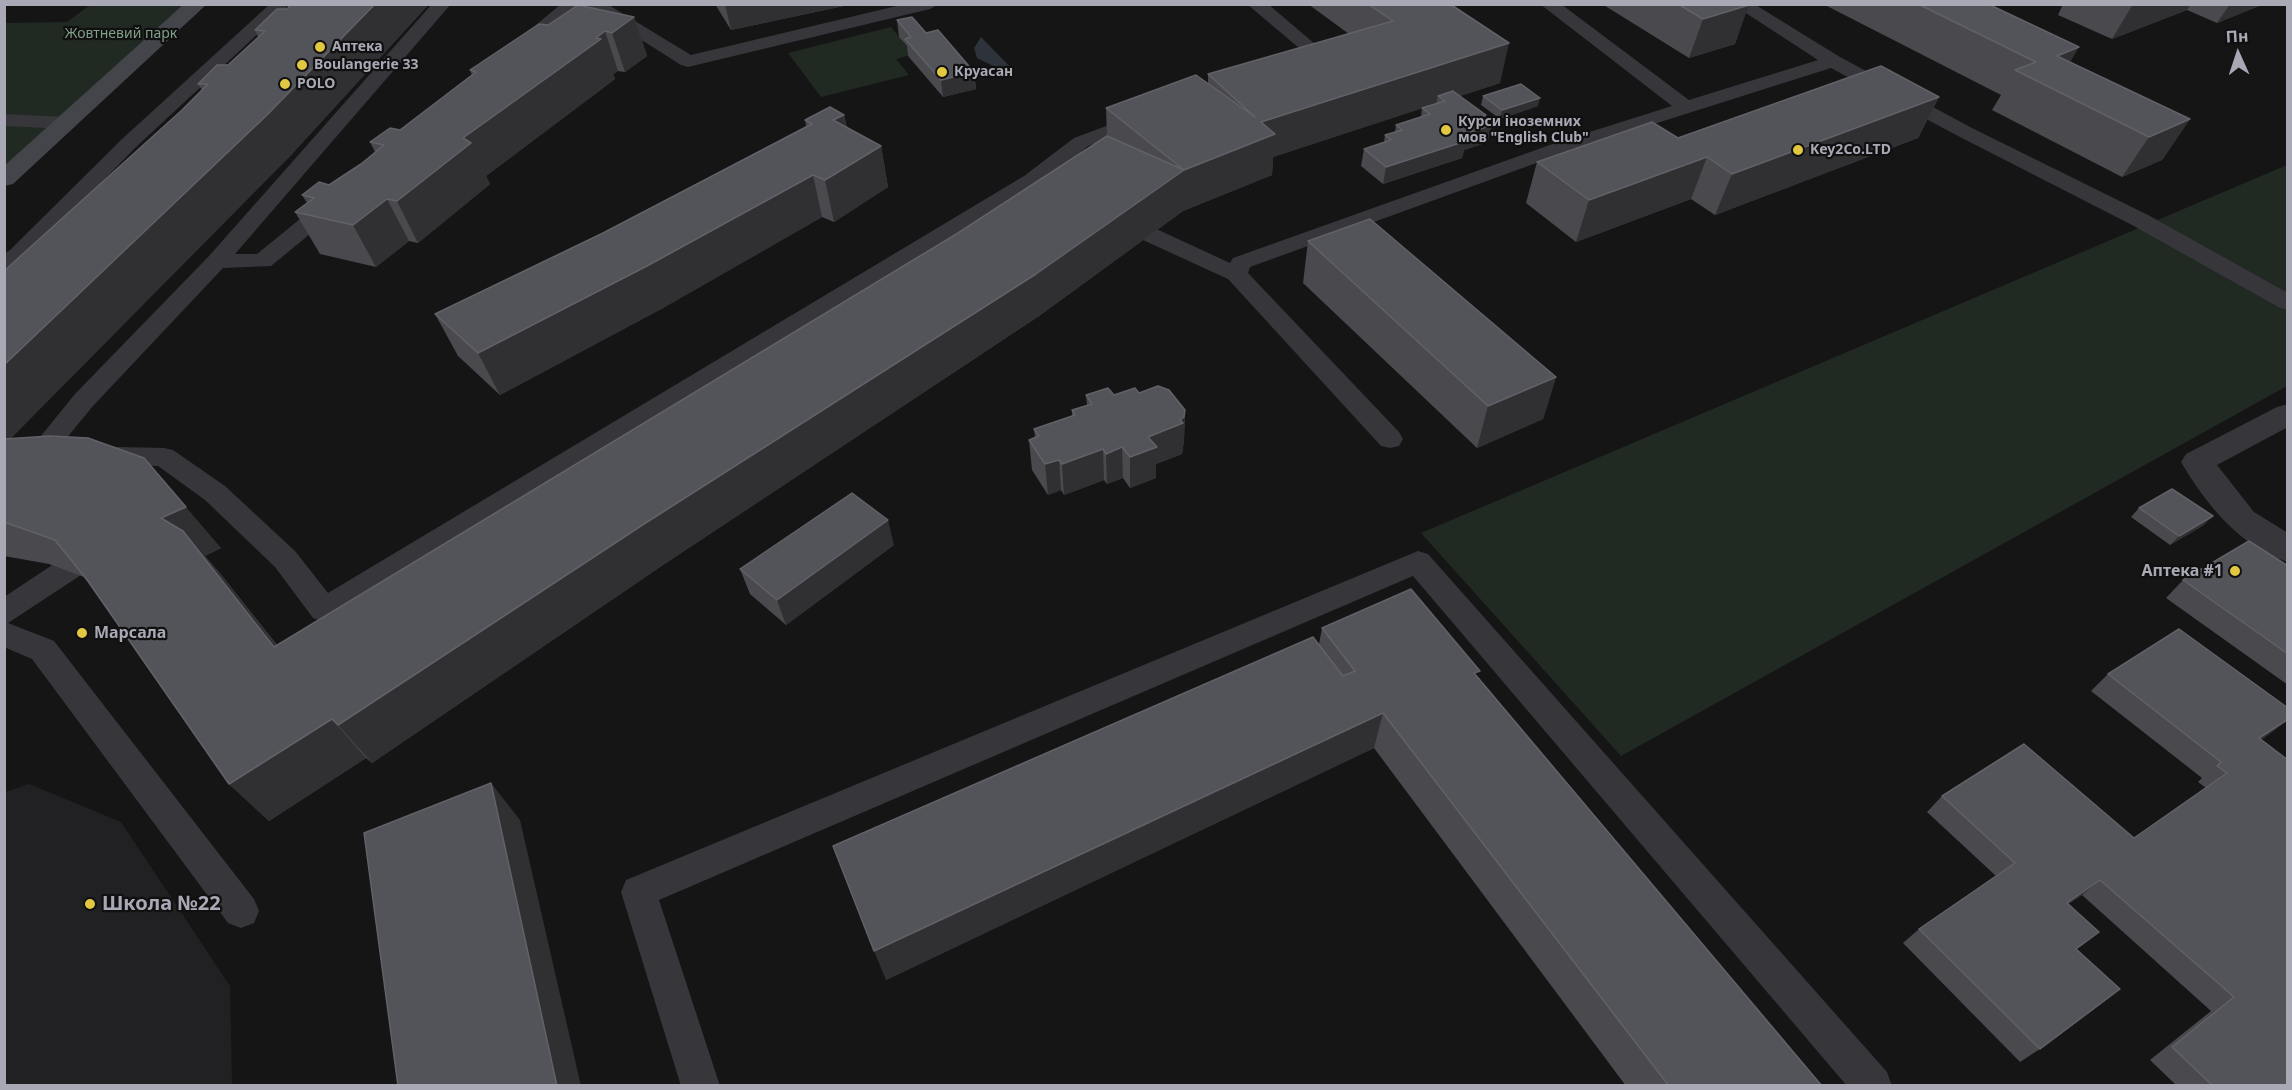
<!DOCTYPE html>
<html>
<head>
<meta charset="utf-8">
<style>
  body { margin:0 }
  #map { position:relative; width:2292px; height:1090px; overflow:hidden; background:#151516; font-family:"Noto Sans",sans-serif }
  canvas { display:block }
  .frame { position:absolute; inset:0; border:6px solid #a8a9b5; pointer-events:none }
  .north { position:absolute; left:2208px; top:24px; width:60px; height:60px; -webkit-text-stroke:4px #101011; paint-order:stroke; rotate:357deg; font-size:16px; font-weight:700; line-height:24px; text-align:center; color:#a8a9b5 }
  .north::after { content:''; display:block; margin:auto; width:21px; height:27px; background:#a8a9b5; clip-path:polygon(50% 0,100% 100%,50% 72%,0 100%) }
</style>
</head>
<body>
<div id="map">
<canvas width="2292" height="1090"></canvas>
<div class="frame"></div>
<div class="north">Пн</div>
</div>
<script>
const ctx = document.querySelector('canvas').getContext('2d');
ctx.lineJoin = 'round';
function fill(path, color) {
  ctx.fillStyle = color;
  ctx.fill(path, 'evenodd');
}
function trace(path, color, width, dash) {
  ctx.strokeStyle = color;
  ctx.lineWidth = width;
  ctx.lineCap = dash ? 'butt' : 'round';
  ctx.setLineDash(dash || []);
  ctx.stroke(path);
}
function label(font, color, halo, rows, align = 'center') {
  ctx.font = font + ' "Noto Sans",sans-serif';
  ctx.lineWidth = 4.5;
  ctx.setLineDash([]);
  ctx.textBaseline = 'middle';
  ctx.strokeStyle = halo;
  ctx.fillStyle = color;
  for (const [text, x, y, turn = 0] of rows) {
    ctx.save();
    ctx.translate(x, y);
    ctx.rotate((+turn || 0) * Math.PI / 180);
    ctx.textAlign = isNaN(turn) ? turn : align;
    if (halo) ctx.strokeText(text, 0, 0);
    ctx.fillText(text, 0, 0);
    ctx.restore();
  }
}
fill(new Path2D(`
  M29,784L121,822L230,986L232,1085H5V792Z`), '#212123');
fill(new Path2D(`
  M90,5H196L5,178L4,23L67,22Z
  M891,27L913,54L896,59L909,75L821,97L788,53Z
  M2287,165V386L1621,756L1421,533Z`), '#212923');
fill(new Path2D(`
  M981,37L1014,71L995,67L977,58L974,48Z`), '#2e333b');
fill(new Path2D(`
  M270,4H290L135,148L25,261L4,268V253L9,251L121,140Z
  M432,4H451L235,254H257L327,197L335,195L343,197L346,202L343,207L271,266L223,268L93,406L65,440L74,446L164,448L173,450L225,486L295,551L328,593L1024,176L1074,138L1144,112L1151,114L1154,118L1151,122L1088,146L1040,186L335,618L324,622L313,618L275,567L205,500L158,466L68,464C56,461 42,453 36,442L75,394L209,256Z
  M561,4H581L525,54H511L509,50L511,46Z
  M585,4H607L691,55L905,4H939L930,9L688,67L681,65Z
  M1247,4H1268L1329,56C1323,64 1304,69 1293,66L1291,62L1293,58L1306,54Z
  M1540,4H1561L1689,100L1818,60L1732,4H1754L1840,57L1972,128L2148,215L2288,293V310L2280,308L2132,225L1958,136L1831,68L1575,149L1250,267L1248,273L1399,432L1403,439L1399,446L1390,448L1381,446L1228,279L1108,224L1105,219L1108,214L1116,212L1124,214L1230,263L1233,258L1561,141L1672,106Z
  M4,114L66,117L73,119L76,123L73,127L66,129L4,126Z
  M100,537L110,540L114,548L110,556L8,623L54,641L254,899L259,911L254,923L241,928L228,923L32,659L4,647V597L90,540Z
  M1418,551L1428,554L1887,1072L1892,1086H1847L1413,576L659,900L720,1086H681L621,892L626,880Z`), '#36363b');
fill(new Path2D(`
  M2288,404V427L2217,465L2254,512L2288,533V562C2241,548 2205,503 2181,462L2186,454L2277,407Z`), '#36363b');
fill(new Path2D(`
  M184,4H207L13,184L4,186V166Z`), '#44454b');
fill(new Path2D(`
  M291,4H429L291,155L10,439L221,548L205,556L219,572L277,645L958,233L1107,136L1106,108L1208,83V74L1349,34L1308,4H1450L1500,83L1460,96L1486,115L1485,120L1488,142L1464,150L1462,158L1383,184L1361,166L1364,149L1384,142L1385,135L1395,132L1396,125L1421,117L1422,108L1273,157L1272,175L1183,211L1039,316L663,565L372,763L366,758L269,821L229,784L84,577L49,564L4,556V271L182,110L202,90L198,84L228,65L258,37L255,30L287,9Z
  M715,4H853L731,30Z
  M1602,4H1748L1735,44L1689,58Z
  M1823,4H1988L2070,62L2190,119L2162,160L2122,177L1992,110L2001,95Z
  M2063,4H2264L2217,23L2187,10L2112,39L2058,15Z
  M634,17L647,56L625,72L618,71L613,74L615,79L486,176L490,184L418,243L409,241L376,267L320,254L295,212L307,203L302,195L329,185L361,164L375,152L370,142L400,130L472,75L470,70L548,25Z
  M897,20L926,33L974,72L976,89L943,97L908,56L907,46L899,37Z
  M1483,96L1538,106L1500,119L1481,105Z
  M1939,97L1918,138L1715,215L1691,199L1576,242L1526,203L1537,162L1678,138Z
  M844,115L847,128L881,146L888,187L834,222L822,217L663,308L500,395L458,356L435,314L603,233L806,126L805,120Z
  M1308,241L1556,377L1543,419L1477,448L1303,283Z
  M1139,393L1185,410L1184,440L1182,454L1156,464V478L1130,488L1123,478L1107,484L1104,480L1064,495L1061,490L1048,495L1032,470L1029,440L1035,437L1034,429L1072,416V410L1087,405L1086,395H1114Z
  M2139,508L2204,525L2170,545L2131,517Z
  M894,545L786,625L750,594L740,569Z
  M2288,566V685L2166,598L2183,580Z
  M1322,628L1478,677L1822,1086H1626L1374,748L886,980L1319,644Z
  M2108,674L2288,708V720L2261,740L2288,1086H2177L2150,1060L2211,1011L2082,895L2068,904L2076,949L2040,1049L2020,1062L1903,943L1919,929L1996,876L1927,812L1942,796L2134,838L2206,788L2198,782L2202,778L2091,691Z`), '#49494e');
fill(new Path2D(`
  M375,4H429L291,155L16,433L4,443V365Z
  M725,4H853L731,30Z
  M2133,4H2191L2187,10L2112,39Z
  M2230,4H2264L2217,23Z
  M1749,5L1735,44L1689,58L1703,19Z
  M634,17L647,56L625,72L612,33Z
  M605,31L618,71L613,74L615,79L486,176L490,184L418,243L397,201L463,138Z
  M1509,43L1500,83L1444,101L1438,96L1436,104L1273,157L1272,175L1183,211L1039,316L663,565L372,763L338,725L1184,170L1261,122Z
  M2079,47L2056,87L2057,56Z
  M974,72L976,89L943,97L941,80Z
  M1939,97L1918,138L1715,215L1732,174Z
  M1540,98L1538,106L1500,119L1502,110Z
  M844,115L852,155L833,120Z
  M1486,115L1483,128L1492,125L1488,142L1464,150L1462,158L1383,184L1386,167L1459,136L1481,117Z
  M2190,119L2162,160L2122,177L2149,137Z
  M881,146L888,187L834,222L825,180Z
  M1707,157L1691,199L1576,242L1589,200Z
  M813,175L822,217L663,308L500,395L478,353Z
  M387,199L409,241L376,267L353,225Z
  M1556,377L1543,419L1477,448L1488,406Z
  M1185,410L1184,440L1182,454L1156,464V478L1130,488V457L1148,437L1180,420Z
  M1122,447L1123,478L1107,484L1106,454Z
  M1103,449L1104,480L1064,495L1062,464Z
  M1059,460L1061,490L1048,495L1045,464Z
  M186,507L221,548L205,556L219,572L309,687L161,518Z
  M2213,516L2204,525L2170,545L2179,536Z
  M888,520L894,545L786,625L777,600Z
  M1383,713L1374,748L886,980L874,951Z
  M332,719L366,758L269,821L229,784Z
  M2288,719L2275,730L2239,755L2259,738Z
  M491,783L520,820L581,1086H557Z
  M2100,880L2082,895L2048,918L2067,903Z`), '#303033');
const building = new Path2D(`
  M291,4H375L268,114L4,365V271L182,110L208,84H198L217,65H228L265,31L255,30L277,9H287Z
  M1368,4H1450L1509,43L1261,122L1275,134L1184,170L1106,108L1196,75L1255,117L1208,74L1393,21Z
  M1678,4H1748L1749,5L1703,19Z
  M1918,4H1988L2079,47L2057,56L2190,119L2149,137L2015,70L2036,62Z
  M578,5L634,17L612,33L605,31L596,38L601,39L463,138L471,143L397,201L387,199L353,225L295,212L314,198L302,195L319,182L329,185L361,164L384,145L370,142L390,128L400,130L476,72L470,70L539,24L548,25Z
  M912,17L926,33L938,30L974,72L941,80L905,39L911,37L897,20Z
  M1881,66L1939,97L1732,174L1707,157L1589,200L1537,162L1652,122L1678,138Z
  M1521,84L1540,98L1502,110L1483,96Z
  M1453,91L1486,115L1481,117L1492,125L1459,136L1466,141L1386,167L1364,149L1391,140L1385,135L1402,130L1396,125L1430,114L1422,108L1445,101L1438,96Z
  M830,107L844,115L833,120L881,146L825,180L813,175L647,266L478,353L435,314L603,233L812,124L805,120Z
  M1107,136L1184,170L1036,274L644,524L338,725L332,719L229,784L88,581L55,540L4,522V439L50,436L88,438L144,458L186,507L161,518L183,531L274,647L958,233Z
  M1370,219L1556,377L1488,406L1308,241Z
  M1158,386L1169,390L1185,410L1184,417L1180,420L1183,423L1148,437L1157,447L1130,457L1122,447L1106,454L1103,449L1062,464L1059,460L1045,464L1029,440L1039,436L1034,429L1075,415L1072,410L1092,404L1086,395L1108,388L1114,395L1135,388L1139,393Z
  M2172,489L2213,516L2179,536L2139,508Z
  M852,493L888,520L777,600L740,569Z
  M2249,541L2288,566V654L2183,580Z
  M1411,589L1480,671L1474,673L1822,1086H1669L1383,713L874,951L833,846L1313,637L1343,676L1355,671L1322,628Z
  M2179,629L2288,708V719L2259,738L2288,760V1086H2213L2172,1047L2234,997L2100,880L2067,903L2099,932L2076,949L2120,989L2040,1049L1919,929L2015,863L1942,796L2024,744L2134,838L2227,773L2217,766L2221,762L2108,674Z
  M491,783L557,1086H398L364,833Z`);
fill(building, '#535459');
trace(building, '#616167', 1.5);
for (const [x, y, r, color] of [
  [320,47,6,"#e2c841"],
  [302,65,6,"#e2c841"],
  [942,72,6,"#e2c841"],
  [285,84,6,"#e2c841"],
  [1446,130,6,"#e2c841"],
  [1798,150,6,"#e2c841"],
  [2235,571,6,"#e2c841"],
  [82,633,6,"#e2c841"],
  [90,904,6,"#e2c841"]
]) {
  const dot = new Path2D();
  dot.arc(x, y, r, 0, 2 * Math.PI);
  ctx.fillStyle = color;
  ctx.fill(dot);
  trace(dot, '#101011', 2);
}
label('14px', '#809f87', '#101011', [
  ["Жовтневий парк",121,34]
]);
label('bold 14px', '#a8a9b5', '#101011', [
  ["Аптека",332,47],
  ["Boulangerie 33",314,65],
  ["Круасан",954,72],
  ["POLO",297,84],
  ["Курси іноземних",1458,122],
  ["мов \"English Club\"",1458,138],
  ["Key2Co.LTD",1810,150]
], 'left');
label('bold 16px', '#a8a9b5', '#101011', [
  ["Аптека #1",2223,571],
  ["Марсала",94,633,"left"]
], 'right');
label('bold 20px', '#a8a9b5', '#101011', [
  ["Школа №22",102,904]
], 'left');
</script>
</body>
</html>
